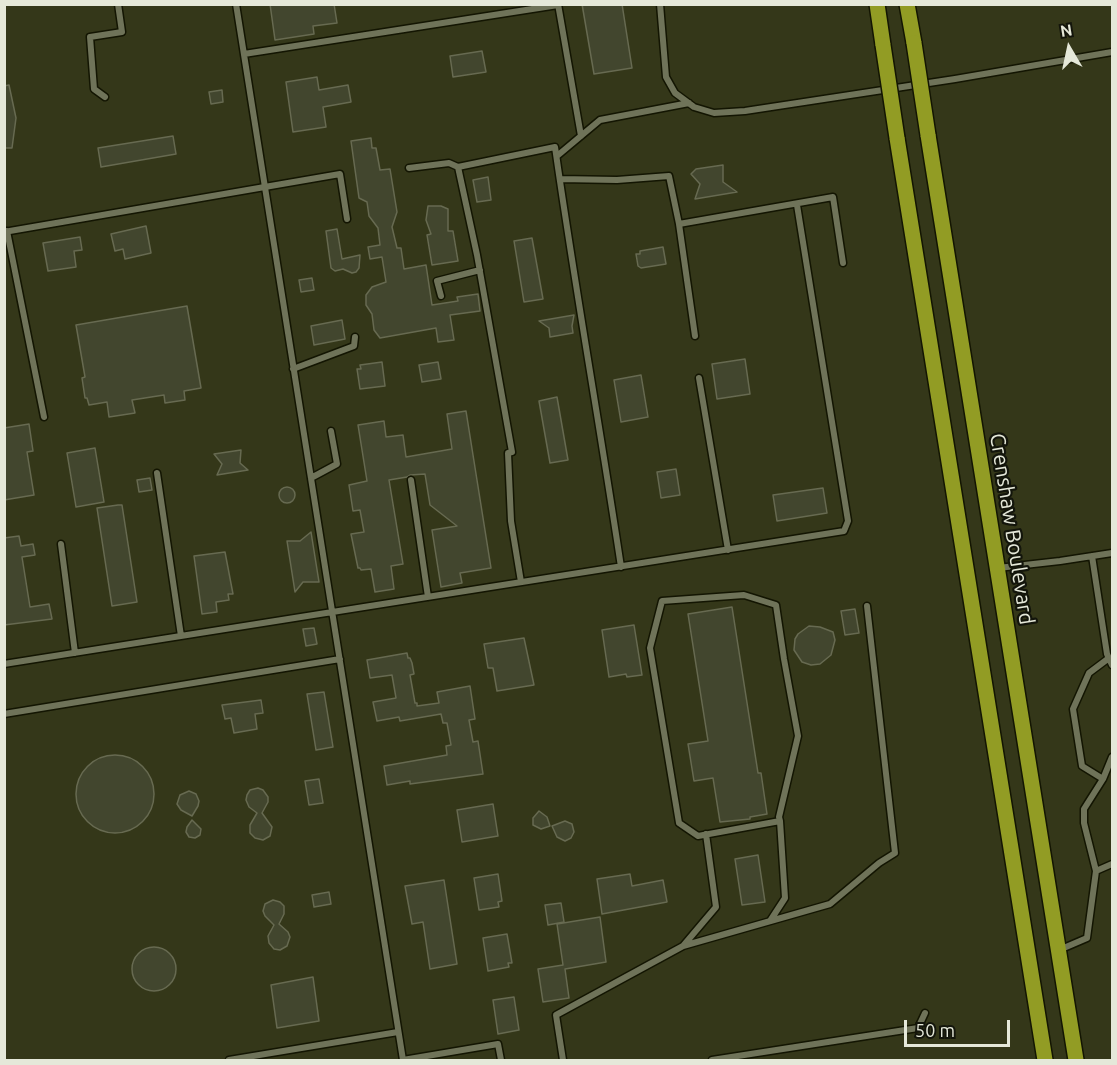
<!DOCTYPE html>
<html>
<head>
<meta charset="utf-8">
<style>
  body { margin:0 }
  #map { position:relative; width:1117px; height:1065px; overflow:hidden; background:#2a2d16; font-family:Ubuntu,sans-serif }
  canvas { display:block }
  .frame { position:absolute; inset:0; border:6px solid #e5e8d9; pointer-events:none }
  .north { position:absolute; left:1039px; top:18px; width:60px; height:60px; -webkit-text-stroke:4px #13150b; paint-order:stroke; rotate:351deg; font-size:16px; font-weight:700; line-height:24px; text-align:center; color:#e5e8d9 }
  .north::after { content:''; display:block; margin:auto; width:21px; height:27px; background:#e5e8d9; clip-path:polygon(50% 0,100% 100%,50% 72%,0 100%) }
  .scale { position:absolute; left:904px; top:1020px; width:106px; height:27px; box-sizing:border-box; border:3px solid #e5e8d9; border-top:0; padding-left:8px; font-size:18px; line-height:21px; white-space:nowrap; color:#e5e8d9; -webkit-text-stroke:4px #13150b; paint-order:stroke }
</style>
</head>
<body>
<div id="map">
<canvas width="1117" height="1065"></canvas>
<div class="frame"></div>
<div class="north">N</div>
<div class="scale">50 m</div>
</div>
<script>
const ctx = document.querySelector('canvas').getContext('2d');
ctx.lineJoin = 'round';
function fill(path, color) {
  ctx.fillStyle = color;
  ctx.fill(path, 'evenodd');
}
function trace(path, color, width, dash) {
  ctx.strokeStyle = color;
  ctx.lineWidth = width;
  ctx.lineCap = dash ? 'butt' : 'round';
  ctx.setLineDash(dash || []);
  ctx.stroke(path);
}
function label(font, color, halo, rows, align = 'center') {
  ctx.font = font + ' Ubuntu,sans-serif';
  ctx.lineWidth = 4.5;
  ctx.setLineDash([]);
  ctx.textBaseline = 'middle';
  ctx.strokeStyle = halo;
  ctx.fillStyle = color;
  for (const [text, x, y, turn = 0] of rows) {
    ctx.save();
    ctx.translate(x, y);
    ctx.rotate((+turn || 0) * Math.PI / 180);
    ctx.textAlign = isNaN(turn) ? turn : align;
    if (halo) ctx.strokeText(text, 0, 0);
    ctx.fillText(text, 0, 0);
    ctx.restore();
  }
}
fill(new Path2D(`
  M5,5H1112V1060H5Z`), '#343719');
const building = new Path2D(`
  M270,4H334L337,23L313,26L314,34L275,40Z
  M582,4H622L632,68L594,74Z
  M482,51L486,72L453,77L450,56Z
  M317,77L319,90L348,85L351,102L323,107L326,127L293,132L286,82Z
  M9,85L16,118L12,148H4V86Z
  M222,90L223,102L211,104L209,92Z
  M173,136L176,154L101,167L98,148Z
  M371,138L372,148H376L380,170L390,169L397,212L392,227L397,248H401L404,269L426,265L432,305L458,301L457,297L478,294L480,311L450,315L454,340L438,342L436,328L380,338L374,330L372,314L366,305V295L372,287L386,282L382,257L370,259L368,247L380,245L378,228L369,216L367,202L359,198L351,141Z
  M723,165V182L737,192L695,199L700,184L691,174L696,169Z
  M488,177L491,200L477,202L473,180Z
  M428,206H441L448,209V231H453L458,261L432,265L427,235L431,234L426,220Z
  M146,226L151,253L125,259L123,249L115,251L111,234Z
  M337,229L342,259L360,255L359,268L356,272L352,273L343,269L335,271L331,268L326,231Z
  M80,237L82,250L74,251L76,267L48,271L43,243Z
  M532,238L543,299L524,302L514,241Z
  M663,247L666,264L641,268L638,266L636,254H640V251Z
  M312,278L314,290L301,292L299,280Z
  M187,306L201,388L184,391L185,400L165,403L164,395L132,400L135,413L109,417L107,402L89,405L87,398H85L82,378L85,377L76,325Z
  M574,315L572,326L573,333L550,337L549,328L539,321Z
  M342,320L345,339L314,345L311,326Z
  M745,359L750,394L717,399L712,364Z
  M382,362L385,386L360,389L357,369H361L360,365Z
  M438,362L441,379L422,382L419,365Z
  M641,375L648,417L621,422L614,380Z
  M557,397L568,460L550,463L539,401Z
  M466,411L491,568L460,573L462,583L441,587L432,530L457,526L430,505L425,474L410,475L407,477L389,480L403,564L391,566L394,589L375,592L371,569L361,570L360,568H358L351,534L364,532L360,510L353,511L349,485L367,481L358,425L384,421L386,437L403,435L406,457L452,449L447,414Z
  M29,424L33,451L27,452L34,495L4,500V428Z
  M95,448L104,502L76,507L67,453Z
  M241,450L240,463L248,470L217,475L222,464L214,454Z
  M676,469L680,495L661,498L657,472Z
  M150,478L152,490L139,492L137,480Z
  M279 495a8 8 0 1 1 16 0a8 8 0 1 1-16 0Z
  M823,488L827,513L777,521L773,495Z
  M118,505H122L137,602L112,606L97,508Z
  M311,532L319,582H303L295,592L287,541H300Z
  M19,536L21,546L33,544L35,555L22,557L30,607L49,604L52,619L4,625V538Z
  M225,552L233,594H228L229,600L216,602L217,612L202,614L194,556Z
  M732,607L758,773H761L767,814L750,817V819L720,822L713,778L694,781L688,744L708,741L688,614Z
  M855,609L859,633L845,635L841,611Z
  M634,625L642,675L627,677L626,674L609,677L602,630Z
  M809,626L820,627L833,632L835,640L831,655L820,664L811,665L802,662L794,650L795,639L798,634Z
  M314,628L317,644L306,646L303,629Z
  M524,638L534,685L497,691L493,668H488L484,644Z
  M407,653L408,658H410L412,663L414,674L410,675L415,703H417V706L439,703L437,692L470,686L475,719L469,720L473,742L478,741L483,774L410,784V781L387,785L384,766L447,755L446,746L451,745L447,723H443L441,714L400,721L399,717L377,721L373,702L396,698L392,675L370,678L367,660Z
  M324,692L333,747L316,750L307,694Z
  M261,700L263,713L255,714L257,729L234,733L231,718L225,719L222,705Z
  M76 794a39 39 0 1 1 78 0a39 39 0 1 1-78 0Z
  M319,779L323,803L309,805L305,781Z
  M258,788L263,790L268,797V802L262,813L272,827L270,836L263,840L255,838L250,833V825L257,813L249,807L246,800L247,795L250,790Z
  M189,791L196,794L199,801L198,806L192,816L181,810L177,804L180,795Z
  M493,804L498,836L462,842L457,810Z
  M539,811L547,817L550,826L541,829L533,825V818Z
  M192,820L201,829L200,835L195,838L189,837L186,832L187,827Z
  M565,821L572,824L574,832L571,838L565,841L557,837L552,826Z
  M758,855L765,902L742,905L735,859Z
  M498,874L502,901L498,902L499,907L479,910L474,878Z
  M630,874L632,886L663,880L667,902L602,914L597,879Z
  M444,880L457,964L430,969L423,922L412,924L405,886Z
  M329,892L331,904L314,907L312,895Z
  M273,900L280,902L284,906V914L279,924L288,932L290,937L287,946L280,950L274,949L269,943L268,936L274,925L265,916L263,911L265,904Z
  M561,903L564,922L548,925L545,905Z
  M600,917L606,962L565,969L569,998L543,1002L538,969L563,965L557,924Z
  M507,934L512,963H508L509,967L488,971L483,938Z
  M132 969a22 22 0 1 1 44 0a22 22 0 1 1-44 0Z
  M313,977L319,1021L277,1028L271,985Z
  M514,997L519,1030L498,1034L493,1000Z`);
fill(building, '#42462e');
trace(building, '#676a51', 1.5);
const service = new Path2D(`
  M236,4L403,1060
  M558,4L581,136
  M660,4L666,77L675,93L694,107L714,113L745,111L955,79L1112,52
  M244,54L558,5
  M105,97L94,89L90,37L122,32L118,4
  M557,156L600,120L689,103
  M458,167L477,255L512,452L508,453L511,521L521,582
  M409,168L449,163L458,167L555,147C575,287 600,427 621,567
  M560,179L617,180L669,176L679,224L695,336
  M679,224L833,197L843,263
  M7,231L44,417
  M4,232L340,174L347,219
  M441,296L437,281L480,270
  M293,369L354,346L355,337
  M699,378L728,550
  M157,473L181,636
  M311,478L337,464L331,431
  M411,480L428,597
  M61,544L75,653
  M1092,556L1107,654L1112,665
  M998,568L1060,561L1112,553
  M4,664L844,531L848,521L797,205
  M4,714L340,659
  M1103,779L1082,766L1073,709L1089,673L1109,658
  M1096,871L1112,864
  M770,921L785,898L780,821L779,817L798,736L784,659L776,605L744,595L662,601L650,648L679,823L698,836L780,821
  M683,946L716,907L706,834
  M1059,950L1087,938L1096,871L1084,823V809L1103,779L1112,757
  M229,1060L398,1032
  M403,1060L498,1044L501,1060
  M563,1060L556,1015L683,946L830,904L879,863L895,853L867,606
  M712,1060L918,1028L925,1013`);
const primary = new Path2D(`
  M877,4L883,45
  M907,4L914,43
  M928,135L1076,1060
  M897,138L1045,1060`);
trace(service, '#131502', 9);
trace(primary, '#131502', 18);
trace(service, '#6f7359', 6);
trace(primary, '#929c24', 15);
const primaryBridge = new Path2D(`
  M914,43L928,135
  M883,45L897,138`);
trace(primaryBridge, '#131502', 18, []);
trace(primaryBridge, '#929c24', 15);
label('21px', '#e5e8d9', '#13150b', [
  ["Crenshaw Boulevard",1012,529,81]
]);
</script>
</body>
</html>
